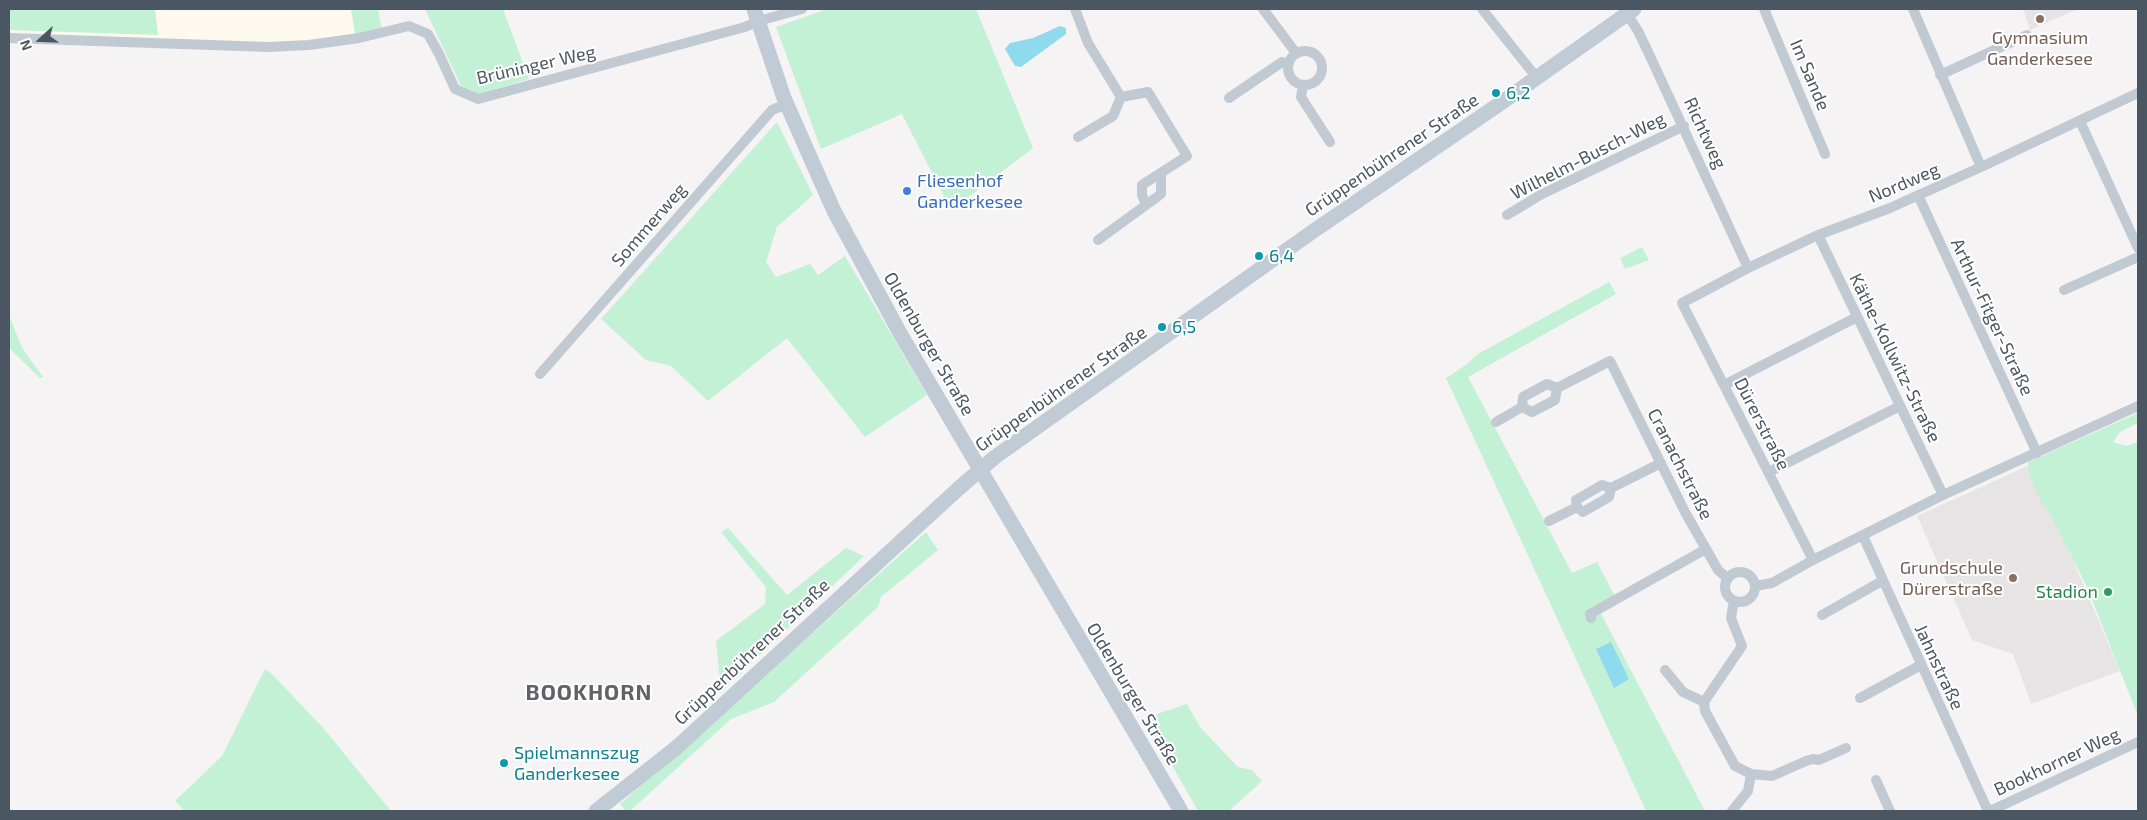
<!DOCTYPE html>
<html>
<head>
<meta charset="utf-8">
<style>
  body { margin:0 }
  #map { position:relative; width:2147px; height:820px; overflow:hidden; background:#f5f3f3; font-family:"Exo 2",sans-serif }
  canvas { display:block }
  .frame { position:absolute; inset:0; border:10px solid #4a5661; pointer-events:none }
  .north { position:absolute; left:15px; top:15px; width:50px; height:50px; -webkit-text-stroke:4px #fff; paint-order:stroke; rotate:250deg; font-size:14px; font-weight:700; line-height:20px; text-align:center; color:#4a5661 }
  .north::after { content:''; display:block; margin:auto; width:18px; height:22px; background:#4a5661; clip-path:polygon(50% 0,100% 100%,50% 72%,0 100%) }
</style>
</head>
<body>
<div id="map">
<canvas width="2147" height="820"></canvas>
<div class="frame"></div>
<div class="north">N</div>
</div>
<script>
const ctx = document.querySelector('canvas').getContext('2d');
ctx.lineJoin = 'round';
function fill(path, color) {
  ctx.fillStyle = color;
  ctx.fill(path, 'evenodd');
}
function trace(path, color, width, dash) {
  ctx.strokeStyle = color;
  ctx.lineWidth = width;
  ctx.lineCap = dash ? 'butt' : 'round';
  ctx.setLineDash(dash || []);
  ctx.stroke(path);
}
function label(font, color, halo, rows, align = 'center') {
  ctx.font = font + ' "Exo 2",sans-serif';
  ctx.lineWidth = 4;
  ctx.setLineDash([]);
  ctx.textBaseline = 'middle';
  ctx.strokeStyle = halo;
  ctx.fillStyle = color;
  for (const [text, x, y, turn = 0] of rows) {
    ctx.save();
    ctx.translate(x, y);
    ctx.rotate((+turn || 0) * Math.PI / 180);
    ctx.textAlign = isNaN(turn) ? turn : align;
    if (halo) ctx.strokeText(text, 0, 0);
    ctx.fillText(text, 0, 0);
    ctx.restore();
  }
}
fill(new Path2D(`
  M155,9H351L355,34L310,40L269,43L9,32V30L158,34Z`), '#fdf9ef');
fill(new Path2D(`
  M2023,9H2078L2030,30Z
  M2032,464L2120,671L2031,704L2013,654L1972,640L1917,516Z`), '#e6e4e5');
fill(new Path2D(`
  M9,9H155L158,35L9,30Z
  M351,9H378L382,31L355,34Z
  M425,9H503L529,79L478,94L461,86Z
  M827,9H976L1033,148L951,210L902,114L821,149L776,27Z
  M777,122L813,195L777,227L766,262L776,277L810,264L818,275L845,256L927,395L865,437L787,338L708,401L671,366L646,360L601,319Z
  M1642,247L1649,260L1625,269L1620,258Z
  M1609,282L1616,294L1468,377L1572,573L1597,562L1616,598L1598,608L1705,811H1646L1446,378L1466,365L1478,354Z
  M9,315L22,348L43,377L40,378L9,348Z
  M2138,413V423L2120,432L2113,442L2126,446L2138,442V716L2087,587L2050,514L2041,501L2029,475L2028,462Z
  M728,528L787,595L846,548L864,556L721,692L716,641L765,604L766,587L721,532Z
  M926,532L938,550L881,597L878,607L774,702L731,719L630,811H626L620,804Z
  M265,669L272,674L324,729L391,811H185L175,801L222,756Z
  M1187,704L1200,727L1238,767L1252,770L1262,781L1229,811H1198L1145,718Z`), '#c3f1d5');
fill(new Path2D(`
  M1060,26L1066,28V34L1021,67L1015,66L1005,49L1010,43L1033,38Z
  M1611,642L1629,679L1614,688L1596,649Z`), '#90daee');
trace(new Path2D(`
  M1075,9L1088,43L1121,97L1148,92L1187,156L1142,185V195L1146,205L1098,240
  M1263,9L1296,53
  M1482,9L1537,78
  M1764,9L1825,154
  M1913,9L1981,167
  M1627,14L1638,31L1650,56L1748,268
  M9,38L268,47L309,45L359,38L409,26L428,34L439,54L455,89L478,99L745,27L758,21L802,9
  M1288 68a17 17 0 1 1 34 0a17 17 0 1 1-34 0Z
  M1940,75L2027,35
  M1303,85L1301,97L1330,142
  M2138,93L1981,167L1890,208L1818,235L1748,268L1682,303L1813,560L1943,495L2138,406
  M1229,98L1282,62L1288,65
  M2080,121L2138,248
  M1078,137L1113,116L1121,97
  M1918,195L2037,453
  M1146,205L1161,194V174
  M1507,215L1542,194L1684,126
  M1818,235L1943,495
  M2064,290L2138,257
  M540,374L772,110L787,104
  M1724,385L1857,317
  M1522,407L1532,412L1555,400L1557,388
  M1496,422L1522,407L1523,397L1547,384L1557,388L1610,361L1685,512L1718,570L1727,578
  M1769,472L1900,406
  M1577,507L1583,512L1609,497L1611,488
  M1549,521L1577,507L1576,500L1602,485L1611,488L1661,463
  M1863,536L1988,811
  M1725 587a15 15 0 1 1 30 0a15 15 0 1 1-30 0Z
  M1755,586L1772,583L1813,560
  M1734,601L1731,618L1742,646L1704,702L1705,711L1735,766L1751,774L1772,776L1806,761L1813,759L1819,760L1846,748
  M1822,615L1882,581
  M1591,618L1590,614L1706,549
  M1665,670L1683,692L1704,702
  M1860,698L1921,665
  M1876,780L1890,811
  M1732,811L1748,791L1751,774
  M1990,811L2138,742`), '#c1cad2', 10);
trace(new Path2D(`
  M754,9L784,98L834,211L901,335L1181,811
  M596,811L676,748L958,489L995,457L1312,232L1498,105L1634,9`), '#c1cbd6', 15);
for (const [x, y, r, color] of [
  [2040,19,5,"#8d6e63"],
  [1496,93,5,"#0f9aa8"],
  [907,191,5,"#3f7fe0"],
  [1259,256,5,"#0f9aa8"],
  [1162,327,5,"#0f9aa8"],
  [2013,578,5,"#8d6e63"],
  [2108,592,5,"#2e9e5b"],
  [504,763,5,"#0f9aa8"]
]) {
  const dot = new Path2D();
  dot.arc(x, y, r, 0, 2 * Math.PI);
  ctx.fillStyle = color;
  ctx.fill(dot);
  trace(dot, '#fff', 2);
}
label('18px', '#785e54', '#fff', [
  ["Gymnasium",2040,38],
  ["Ganderkesee",2040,59],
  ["Grundschule",2003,568,"right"],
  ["Dürerstraße",2003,589,"right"]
]);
label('18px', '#4a5661', '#fff', [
  ["Brüninger Weg",536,65,-13],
  ["Im Sande",1810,75,67],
  ["Richtweg",1705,133,65],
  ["Grüppenbührener Straße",1392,155,-34],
  ["Wilhelm-Busch-Weg",1588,156,-27],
  ["Nordweg",1904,183,-23],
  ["Sommerweg",649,225,-49],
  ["Arthur-Fitger-Straße",1992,317,65],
  ["Oldenburger Straße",929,344,60],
  ["Käthe-Kollwitz-Straße",1895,358,64],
  ["Grüppenbührener Straße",1061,389,-35],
  ["Dürerstraße",1762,424,63],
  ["Cranachstraße",1680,464,63],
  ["Grüppenbührener Straße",752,652,-43],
  ["Jahnstraße",1939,667,65],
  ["Oldenburger Straße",1133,694,59],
  ["Bookhorner Weg",2057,762,-25]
]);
label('18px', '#0d838f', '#fff', [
  ["6,2",1506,93],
  ["6,4",1269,256],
  ["6,5",1172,327],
  ["Spielmannszug",514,753],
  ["Ganderkesee",514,774]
], 'left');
label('18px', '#366cbe', '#fff', [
  ["Fliesenhof",917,181],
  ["Ganderkesee",917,202]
], 'left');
label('18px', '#27864d', '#fff', [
  ["Stadion",2098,592]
], 'right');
ctx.letterSpacing = '1px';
label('bold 22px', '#5f6368', '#fff', [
  ["BOOKHORN",589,693]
]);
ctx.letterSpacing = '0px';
</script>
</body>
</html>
